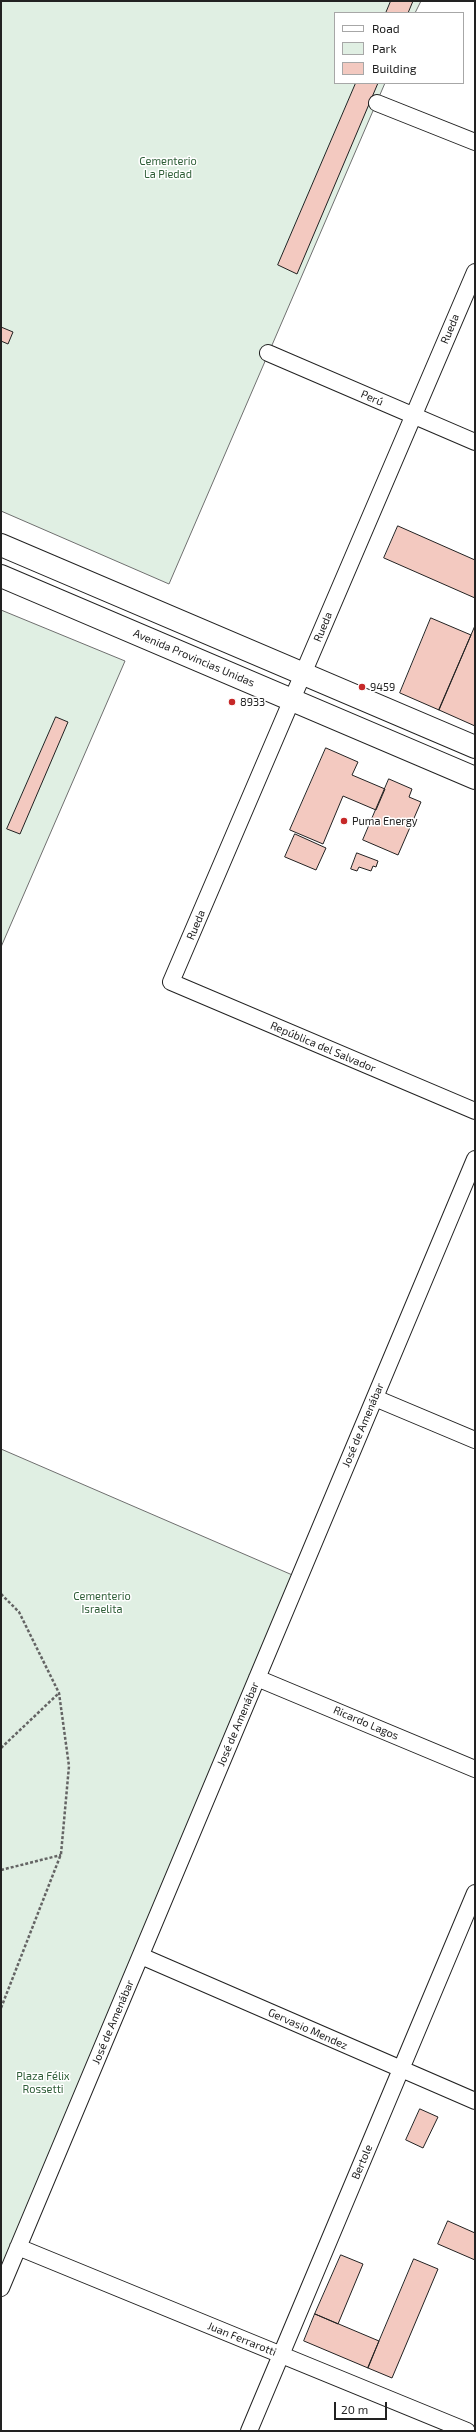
<!DOCTYPE html>
<html>
<head>
<meta charset="utf-8">
<style>
  body { margin:0 }
  #map { position:relative; width:476px; height:2432px; overflow:hidden; background:#fff; font-family:"Exo 2",sans-serif }
  canvas { display:block }
  .frame { position:absolute; inset:0; border:2px solid #222; pointer-events:none }
  .legend { position:absolute; left:334px; top:12px; width:130px; height:72px; box-sizing:border-box; background:#fff; border:1px solid #a7a7a7; margin:0; padding:5px 7px; list-style:none; font-size:12px; color:#222 }
  .legend li { display:flex; align-items:center; gap:8px; height:20px }
  .legend b { width:20px; border:1px solid #a7a7a7 }
  .scale { position:absolute; left:334px; top:2402px; width:53px; height:18px; box-sizing:border-box; border:2px solid #222; border-top:0; padding-left:5px; font-size:12px; line-height:14px; white-space:nowrap; color:#222; -webkit-text-stroke:3px #fff; paint-order:stroke }
</style>
</head>
<body>
<div id="map">
<canvas width="476" height="2432"></canvas>
<div class="frame"></div>
<ul class="legend">
<li><b style="height:5px;background:#fff"></b>Road</li>
<li><b style="height:11px;background:#e0efe3"></b>Park</li>
<li><b style="height:11px;background:#f3c9c0"></b>Building</li>
</ul>
<div class="scale">20 m</div>
</div>
<script>
const ctx = document.querySelector('canvas').getContext('2d');
ctx.lineJoin = 'round';
function fill(path, color) {
  ctx.fillStyle = color;
  ctx.fill(path, 'evenodd');
}
function trace(path, color, width, dash) {
  ctx.strokeStyle = color;
  ctx.lineWidth = width;
  ctx.lineCap = dash ? 'butt' : 'round';
  ctx.setLineDash(dash || []);
  ctx.stroke(path);
}
function label(font, color, halo, rows, align = 'center') {
  ctx.font = font + ' "Exo 2",sans-serif';
  ctx.lineWidth = 3;
  ctx.setLineDash([]);
  ctx.textBaseline = 'middle';
  ctx.strokeStyle = halo;
  ctx.fillStyle = color;
  for (const [text, x, y, turn = 0] of rows) {
    ctx.save();
    ctx.translate(x, y);
    ctx.rotate((+turn || 0) * Math.PI / 180);
    ctx.textAlign = isNaN(turn) ? turn : align;
    if (halo) ctx.strokeText(text, 0, 0);
    ctx.fillText(text, 0, 0);
    ctx.restore();
  }
}
const green = new Path2D(`
  M1,1H421L415,13H335V83H385L169,584L1,511Z
  M1,610L125,661L1,947Z
  M1,1449L297,1577L1,2273Z`);
fill(green, '#e0efe3');
trace(green, '#6f6f6f', 1);
const building = new Path2D(`
  M391,1H413L408,13H386Z
  M356,83H378L297,274L278,265Z
  M1,327L13,332L8,344L1,341Z
  M398,526L475,560V598L384,558Z
  M431,618L471,635L439,710L400,693Z
  M475,626V726L439,710Z
  M56,717L68,722L20,834L7,829Z
  M326,748L358,762L352,775L385,789L376,810L343,796L323,844L290,830Z
  M389,779L412,789L409,797L421,802L398,855L363,840Z
  M295,834L326,848L316,870L285,857Z
  M357,853L378,861L376,867L373,866L371,871L359,867L357,871L351,869Z
  M420,2109L438,2117L423,2148L406,2140Z
  M448,2221L475,2233V2260L438,2244Z
  M341,2255L363,2264L338,2324L315,2314Z
  M414,2259L438,2269L392,2378L368,2368Z
  M315,2314L379,2341L368,2368L304,2341Z`);
fill(building, '#f3c9c0');
trace(building, '#222', 1);
const minor = new Path2D(`
  M377,103L475,142
  M475,272L171,982L475,1111
  M268,353L475,442
  M375,1398L475,1440
  M257,1678L475,1769
  M141,1956L475,2101
  M18,2247L467,2431
  M1,2288L475,1159
  M249,2431L475,1893`);
const secondary = new Path2D(`
  M1,545L475,747
  M1,576L475,778`);
trace(minor, '#222', 18);
trace(secondary, '#222', 24);
trace(new Path2D(`
  M1,1594L19,1612L59,1693L69,1766L61,1854L1,2008
  M1,1748L59,1693
  M1,1870L61,1855`), '#646464', 2.5, [3, 2]);
trace(minor, '#fff', 16);
trace(secondary, '#fff', 22);
for (const [x, y, r, color] of [
  [362,687,4,"#c62828"],
  [232,702,4,"#c62828"],
  [344,821,4,"#c62828"]
]) {
  const dot = new Path2D();
  dot.arc(x, y, r, 0, 2 * Math.PI);
  ctx.fillStyle = color;
  ctx.fill(dot);
  trace(dot, '#fff', 1.5);
}
label('11px', '#2f5e38', '#fff', [
  ["Cementerio",168,161],
  ["La Piedad",168,174],
  ["Cementerio",102,1596],
  ["Israelita",102,1609],
  ["Plaza Félix",43,2076],
  ["Rossetti",43,2089]
]);
label('11px', '#222', '#fff', [
  ["Rueda",450,329,-67],
  ["Perú",372,398,23],
  ["Rueda",323,627,-67],
  ["Avenida Provincias Unidas",194,658,23],
  ["Rueda",196,925,-67],
  ["República del Salvador",323,1047,23],
  ["José de Amenábar",363,1425,-67],
  ["Ricardo Lagos",366,1723,23],
  ["José de Amenábar",238,1724,-67],
  ["José de Amenábar",113,2022,-67],
  ["Gervasio Mendez",308,2029,24],
  ["Bertole",362,2162,-67],
  ["Juan Ferrarotti",242,2339,22]
]);
label('11px', '#222', '#fff', [
  ["9459",370,687],
  ["8933",240,702],
  ["Puma Energy",352,821]
], 'left');
</script>
</body>
</html>
